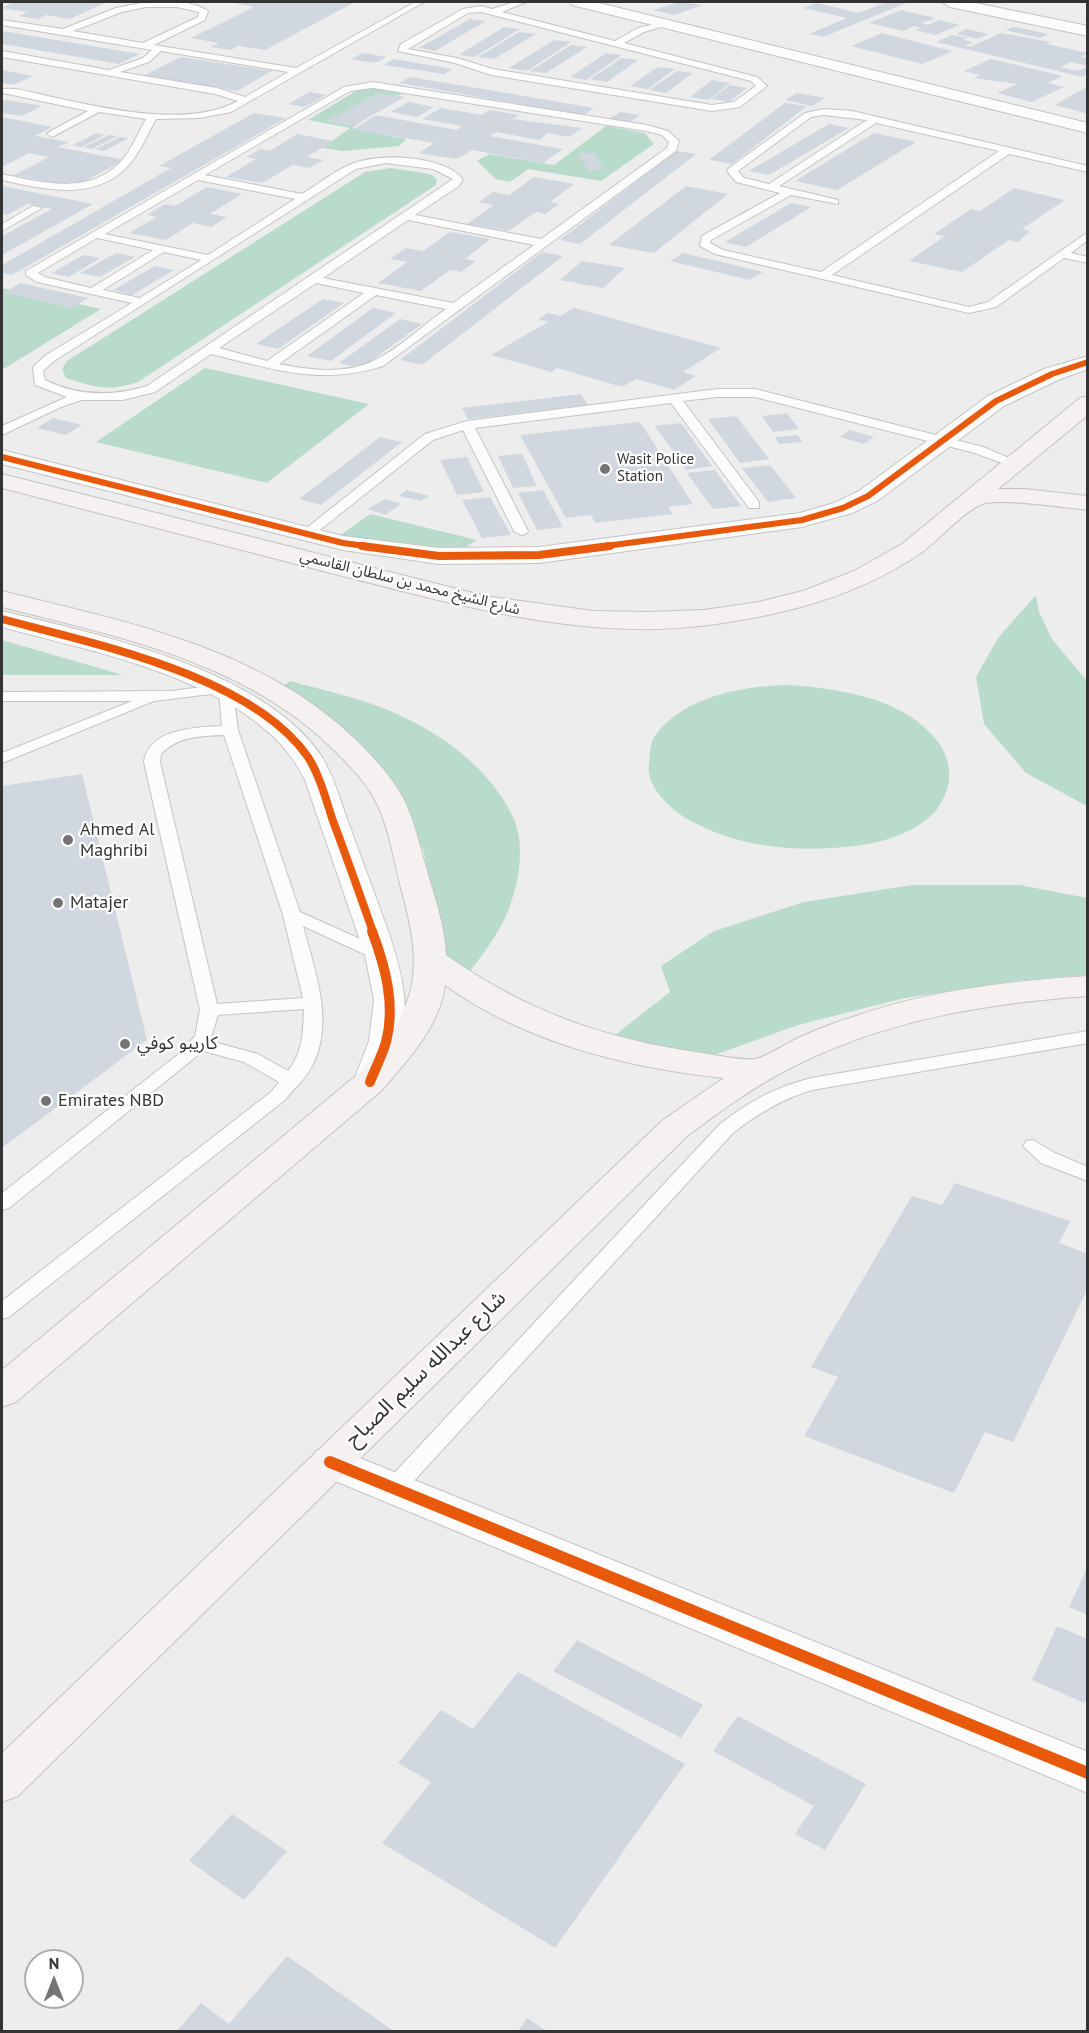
<!DOCTYPE html>
<html>
<head>
<meta charset="utf-8">
<style>
  body { margin:0 }
  #map { position:relative; width:1089px; height:2033px; overflow:hidden; background:#ededed; font-family:"PT Sans",sans-serif }
  canvas { display:block }
  .frame { position:absolute; inset:0; border:3px solid #333334; pointer-events:none }
  .north { position:absolute; left:24px; top:1949px; width:60px; height:60px; box-sizing:border-box; background:#fff; border:2px solid #adadae; border-radius:50%; rotate:0deg; font-size:16px; font-weight:700; line-height:24px; text-align:center; color:#333334 }
  .north::after { content:''; display:block; margin:auto; width:21px; height:27px; background:#747475; clip-path:polygon(50% 0,100% 100%,50% 72%,0 100%) }
</style>
</head>
<body>
<div id="map">
<canvas width="1089" height="2033"></canvas>
<div class="frame"></div>
<div class="north">N</div>
</div>
<script>
const ctx = document.querySelector('canvas').getContext('2d');
ctx.lineJoin = 'round';
function fill(path, color) {
  ctx.fillStyle = color;
  ctx.fill(path, 'evenodd');
}
function trace(path, color, width, dash) {
  ctx.strokeStyle = color;
  ctx.lineWidth = width;
  ctx.lineCap = dash ? 'butt' : 'round';
  ctx.setLineDash(dash || []);
  ctx.stroke(path);
}
function label(font, color, halo, rows, align = 'center') {
  ctx.font = font + ' "PT Sans","Noto Sans Arabic",sans-serif';
  ctx.lineWidth = 4.5;
  ctx.setLineDash([]);
  ctx.textBaseline = 'middle';
  ctx.strokeStyle = halo;
  ctx.fillStyle = color;
  for (const [text, x, y, turn = 0] of rows) {
    ctx.save();
    ctx.translate(x, y);
    ctx.rotate((+turn || 0) * Math.PI / 180);
    ctx.textAlign = isNaN(turn) ? turn : align;
    if (halo) ctx.strokeText(text, 0, 0);
    ctx.fillText(text, 0, 0);
    ctx.restore();
  }
}
fill(new Path2D(`
  M380,88L405,91L352,128L406,139L399,146L343,151L322,148L350,128L308,120L359,89Z
  M606,126L645,133L654,144L601,181L528,169L510,182L496,179L477,161L489,154L554,165Z
  M391,168L430,174L437,179L436,185L138,382C108,392 95,387 66,378L62,369L67,361L365,172Z
  M2,288L101,309L2,370Z
  M205,368L369,404L267,483L96,442Z
  M370,514L477,540L458,552L335,539Z
  M1036,595L1039,612L1052,639L1087,681V806L1026,773L984,724L976,677L998,638Z
  M2,640L123,675H2Z
  M290,681C326,691 365,699 399,715C445,736 491,770 513,817C526,845 519,883 508,911C498,936 480,958 464,979L454,972L440,946L424,852L400,797L281,688Z
  M784,685C813,686 842,690 869,698C915,711 971,752 941,803C926,830 883,843 855,846C796,853 736,848 684,817C667,806 645,784 649,763C650,755 650,743 654,737C683,697 738,687 784,685Z
  M912,885H1020L1087,898V975L1016,981L905,998L798,1025L695,1062L615,1035L670,992L661,966L714,931L804,902Z`), '#b9dbcc');
fill(new Path2D(`
  M15,2H107L70,19L46,15L38,19L19,16L27,12L2,8Z
  M230,2H355L265,50L238,46L231,50L211,47L219,43L191,38L254,7Z
  M679,2L703,5L674,15L654,10Z
  M887,2H909L823,37L809,34L847,18L803,8L817,3L859,13Z
  M901,10L935,18L921,23L928,25L940,20L960,25L935,35L915,30L921,28L914,26L903,31L869,23Z
  M470,19L486,21L435,51L419,48Z
  M504,27L520,29L475,57L459,55Z
  M1013,27L1030,30L1048,34L1040,38L1005,30Z
  M966,29L989,34L978,39L956,34Z
  M2,31L21,34L140,54L119,64L2,44Z
  M519,32L536,34L494,59L478,57Z
  M882,33L905,39L953,51L922,64L851,46Z
  M1001,33L1051,42L1047,44L1088,53L1081,57L1088,58V66L1071,62L1061,67L1078,71L1088,66V74L1083,77L936,42L952,35L968,38L964,40L973,42L965,46L970,47Z
  M554,40L571,42L527,71L509,68Z
  M571,45L587,47L546,73L530,71Z
  M363,53L387,57L375,63L351,59Z
  M606,53L622,55L586,80L570,77Z
  M181,57L272,71L237,91L145,75Z
  M622,58L638,60L607,82L590,79Z
  M393,59L453,69L444,74L384,65Z
  M991,59L1063,76L1048,83L1064,87L1032,102L997,93L1017,84L974,78L980,75L964,71Z
  M658,67L675,69L648,89L630,86Z
  M2,70L33,76L13,85L2,83Z
  M677,71L693,73L666,93L649,90Z
  M410,77L483,89L594,108L584,115L399,83Z
  M712,80L730,83L709,100L690,97Z
  M730,85L747,88L729,102L711,99Z
  M1088,86V114L1055,105Z
  M310,92L326,95L304,107L288,104Z
  M379,93L405,97L353,126L327,121Z
  M797,93L825,98L812,106L785,100Z
  M6,100L42,106L22,116L2,113V102Z
  M408,102L434,107L417,117L391,112Z
  M785,103L807,106L732,164L709,160Z
  M441,108L482,115L490,110L519,115L512,119L582,128L569,137L548,133L539,140L496,132L490,136L563,149L543,163L472,150L457,159L419,153L434,143L354,129L376,115L457,130L462,126L422,119Z
  M620,112L640,115L630,122L609,119Z
  M254,113L286,118L12,275L2,273V265L171,168L159,166Z
  M2,117L52,127L35,136L69,142L58,147L124,160L74,187L14,175L49,157L29,153L2,167Z
  M829,124L849,128L769,175L749,171Z
  M97,133L105,135L81,147L73,145Z
  M874,133L916,142L837,190L795,181Z
  M297,134L334,141L307,157L324,160L310,168L293,165L262,183L226,177L256,159L246,157L261,149L270,151Z
  M109,135L117,136L92,149L84,147Z
  M120,137L129,138L104,151L95,149Z
  M676,151L696,154L580,244L560,240Z
  M594,153L604,170L589,171L578,154Z
  M534,177L574,184L550,202L559,204L545,214L536,212L509,231L467,224L494,205L479,202L493,192L509,195Z
  M2,186L93,204L2,255V236L52,209L27,204L7,215L2,213Z
  M686,186L728,194L654,253L609,245Z
  M207,187L242,194L210,214L227,217L211,227L193,223L166,240L129,233L157,217L147,215L165,204L175,206Z
  M1014,188L1065,200L1022,229L1030,231L1018,242L1009,240L962,272L909,261L945,236L934,234L971,209L980,211Z
  M791,203L811,207L746,247L725,242Z
  M450,232L491,239L465,259L476,261L461,272L450,270L421,291L378,283L407,262L390,259L406,248L423,251Z
  M542,252L563,256L422,365L400,360Z
  M116,253L135,257L100,277L80,273Z
  M683,253L763,272L750,280L670,261Z
  M83,255L100,258L69,277L52,273Z
  M582,261L625,268L603,288L560,280Z
  M155,266L174,270L132,295L113,290Z
  M20,283L88,298L72,308L4,293Z
  M323,299L344,303L278,349L256,344Z
  M373,308L396,313L331,361L307,356Z
  M574,308L721,348L683,372L696,376L674,390L636,379L622,387L557,368L551,372L491,355L548,322L538,319L548,313L560,316Z
  M400,319L422,324L361,368L339,363Z
  M581,394L588,405L468,419L462,408Z
  M787,413L799,429L773,432L762,416Z
  M736,416L769,459L740,463L708,419Z
  M53,418L82,425L66,435L37,428Z
  M640,422L693,504L668,507L673,514L595,523L591,515L566,518L520,435Z
  M681,423L712,466L686,470L655,426Z
  M850,430L874,437L864,444L840,437Z
  M798,435L802,442L779,444L775,437Z
  M380,437L402,442L321,505L299,499Z
  M522,454L537,486L513,488L498,456Z
  M467,457L484,492L457,495L440,460Z
  M770,465L796,498L768,502L742,468Z
  M715,470L741,506L713,509L687,473Z
  M407,490L429,496L421,501L399,496Z
  M543,490L563,527L537,530L518,493Z
  M490,497L511,535L482,538L462,500Z
  M385,499L401,504L385,515L368,509Z
  M82,774L147,1040L2,1148V786Z
  M955,1183L1070,1221L1059,1243L1088,1254V1288L1013,1442L985,1432L954,1493L804,1436L838,1377L811,1367L912,1196L942,1205Z
  M1088,1566V1615L1069,1607Z
  M1057,1626L1088,1639V1696L1084,1703L1032,1680Z
  M577,1640L703,1705L681,1738L553,1671Z
  M518,1672L685,1764L555,1948L382,1843L431,1782L398,1763L441,1710L473,1729Z
  M738,1716L866,1784L825,1850L795,1834L814,1806L713,1751Z
  M232,1814L287,1851L244,1900L189,1861Z
  M287,1956L395,2032H176L201,2003L229,2024Z
  M527,2018L548,2032H517Z`), '#d1d7df');
const service = new Path2D(`
  M146,2C165,1 193,0 208,11L205,20L154,45L296,68L415,2H424L231,112L200,118L156,119C148,133 142,148 133,160C100,203 47,190 2,180V174C45,183 95,197 126,155C134,144 139,131 146,119L99,112L52,137L47,134L49,132L88,111L3,93V89C19,87 41,95 57,98C108,109 189,128 238,101L215,94L2,57V51L109,70L143,58L152,50L2,25V20L63,29L116,8ZM146,7H177L199,12L198,17L143,43L73,31L122,12ZM161,51L288,72L245,97L217,88L120,72L149,62Z
  M515,2H526L502,12L615,41L638,28L668,21V25L644,32L624,43L757,77L767,86L740,107L712,111L491,75L455,63L398,51L401,44L463,9L481,6L492,9ZM481,12L751,81L756,86L734,102L712,105L493,69L457,58L408,49L468,13Z
  M373,82L647,125L668,131L679,141L676,151L383,366C321,386 272,369 211,354L155,392L123,400H82L61,407L2,435V426L67,397L35,385L33,367L46,355L132,303L37,282L26,275V271L344,87ZM373,88L646,131L662,135L669,142L667,148L541,239L415,215L459,186L463,179C444,155 376,152 349,165C333,172 317,185 302,194L205,175L350,91ZM386,163L433,169L453,179L147,386C111,397 78,396 45,380L43,371L54,361L356,169ZM198,180L295,199L208,255L105,234ZM408,220L534,245L453,303L323,278ZM97,238L153,250L91,288L45,277L38,273ZM164,252L201,260L140,298L103,290ZM316,283L364,293L267,361L219,348ZM376,295L446,309C423,325 400,348 375,360C346,375 309,370 279,364Z
  M824,109L852,111L1088,166V172L1009,154L832,275L969,307L988,302L1088,232V240L1071,253L1088,257V263L1064,258L996,307L969,313L715,254L700,246L702,236L780,193L736,182L727,171L728,169L805,113ZM824,115L867,120L769,184L744,178L738,171L811,117ZM876,123L999,151L821,272L723,250L710,243L711,240L791,195L838,204V200L779,186Z
  M33,206L42,208L2,231V224Z
  M717,389H755L983,447L1021,463L1015,467L1010,466L975,453L755,397H717L683,401L759,502V508H749L671,403L475,428L528,531L526,534L521,535L514,531L463,430L433,440L311,537L306,538L299,534L425,434L467,421Z
  M218,685L233,692L238,730L300,912L387,951L390,955L381,960L375,959L303,926C314,968 334,1020 314,1062C307,1078 295,1087 285,1100L9,1317L2,1319V1301L271,1092L279,1082L244,1062L203,1051L9,1208L2,1210V1193L180,1053L195,1036L200,1010L144,762C148,729 196,727 222,726L219,693L154,701L2,763V753L132,701H2V692L171,691ZM224,735L283,915L303,998L217,1004L160,762L161,754C178,736 201,736 224,735ZM304,1009C303,1033 303,1052 288,1071L258,1054L210,1041L218,1015Z
  M1088,1031V1043L812,1090C782,1099 757,1114 733,1133L400,1496L392,1499L384,1496L381,1490L384,1484L719,1125C747,1102 776,1087 811,1078Z
  M1033,1140L1055,1153L1088,1167V1181L1041,1163L1023,1146L1026,1141Z`);
const minor = new Path2D(`
  M942,2H970L1088,26V36L950,7Z
  M330,1446L1088,1752V1793L316,1473L310,1462L316,1451Z`);
const tertiary = new Path2D(`
  M570,2H595L1088,123V133L572,5Z
  M1088,356V369L1060,379L1004,406L877,501L852,513L802,527L539,563L439,564L343,550L2,464V450L343,536L439,548L539,547L800,513L834,503L859,491L988,396L1044,369Z
  M2,611C99,635 264,669 322,757C333,775 339,796 346,816C358,849 370,881 382,914C404,973 420,1030 383,1088L371,1091L359,1088L354,1080L369,1041L374,1000L365,955L305,780C259,682 96,653 2,627Z`);
const secondary = new Path2D(`
  M1088,396V415L998,489H1024L1088,496V510C1066,508 997,497 980,505C964,511 935,544 918,555C855,597 783,615 709,625C580,642 451,603 327,572C219,544 110,516 2,488V474L485,596L593,611L649,612L704,610L759,602L803,591L854,571L902,544L1080,398Z
  M2,591C127,622 262,648 357,741C374,758 392,777 403,798C414,819 419,844 426,867C434,896 445,925 446,955C527,1012 605,1039 702,1053C715,1055 744,1061 756,1059C769,1055 784,1045 796,1039C815,1030 836,1022 856,1016C930,990 1009,981 1088,976V996C980,1004 879,1021 783,1072C749,1090 718,1113 687,1136L18,1796L2,1802V1753L663,1120L724,1078C627,1068 524,1042 445,985C440,1026 408,1060 382,1090L16,1402L2,1407V1370L358,1074C418,1008 425,974 401,888C393,857 388,820 371,793C361,777 348,764 335,751C246,662 120,637 2,607Z`);
trace(service, '#c4c4c4', 2);
trace(minor, '#c4c4c4', 2);
trace(tertiary, '#c4c4c4', 2);
trace(secondary, '#c4c4c4', 2);
fill(service, '#fcfcfc');
fill(minor, '#fcfcfc');
fill(tertiary, '#fcfcfc');
fill(secondary, '#f5f1f0');
trace(new Path2D(`
  M2,457L343,543L373,547
  M598,547L802,520L843,508L868,496L996,401L1052,374L1088,362`), '#e8590c', 6);
trace(new Path2D(`
  M362,546L439,556L539,555L610,546
  M2,619C94,644 251,675 308,757C320,776 326,800 333,821C347,858 360,895 373,932`), '#e8590c', 8);
trace(new Path2D(`
  M370,1082C375,1069 382,1056 386,1042C396,1005 385,966 372,931`), '#e8590c', 10);
trace(new Path2D(`
  M330,1462L1088,1773`), '#e8590c', 12);
for (const [x, y, r, color] of [
  [605,469,6,"#747475"],
  [68,840,6,"#747475"],
  [58,903,6,"#747475"],
  [125,1044,6,"#747475"],
  [46,1101,6,"#747475"]
]) {
  const dot = new Path2D();
  dot.arc(x, y, r, 0, 2 * Math.PI);
  ctx.fillStyle = color;
  ctx.fill(dot);
  trace(dot, '#fff', 2);
}
label('15px', '#333334', '#fff', [
  ["Wasit Police",617,460],
  ["Station",617,477]
], 'left');
label('15px', '#333334', '#fff', [
  ["شارع الشيخ محمد بن سلطان القاسمي",410,583,14]
]);
label('18px', '#333334', '#fff', [
  ["Ahmed Al",80,830],
  ["Maghribi",80,851],
  ["Matajer",70,903],
  ["كاريبو كوفي",137,1044],
  ["Emirates NBD",58,1101]
], 'left');
label('21px', '#333334', '#fff', [
  ["شارع عبدالله سليم الصباح",426,1369,-44]
]);
</script>
</body>
</html>
